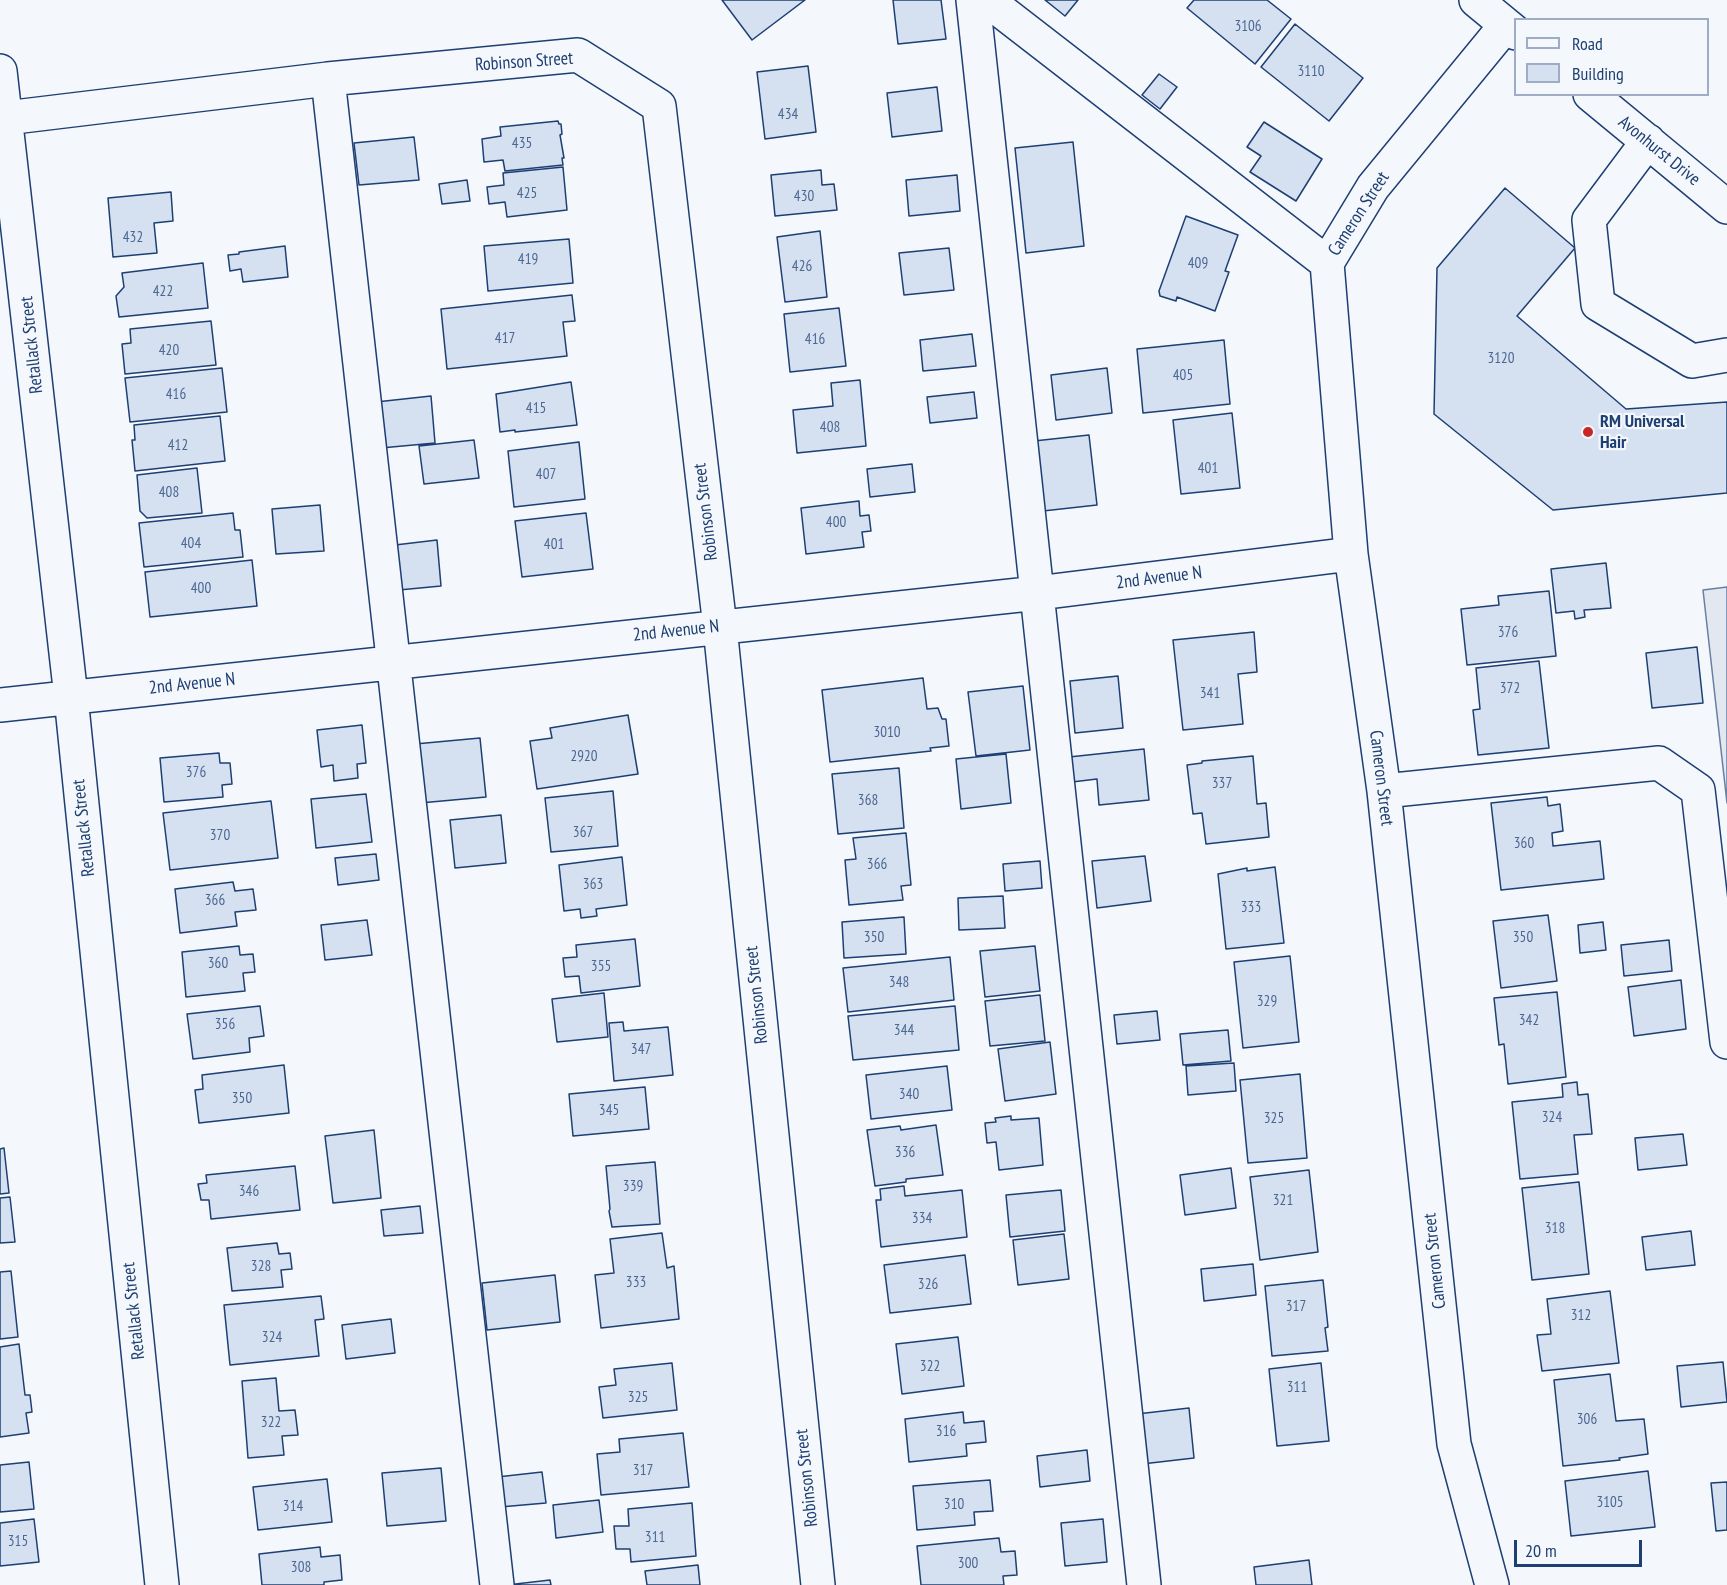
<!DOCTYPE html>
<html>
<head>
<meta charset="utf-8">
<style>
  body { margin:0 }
  #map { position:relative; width:1727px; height:1585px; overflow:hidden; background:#f4f7fb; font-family:"PT Sans Narrow",sans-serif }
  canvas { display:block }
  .legend { position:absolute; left:1514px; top:18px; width:195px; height:78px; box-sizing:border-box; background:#f4f7fb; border:2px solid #9eadc5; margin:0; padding:8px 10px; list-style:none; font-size:18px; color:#1d3f73 }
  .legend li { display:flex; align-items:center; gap:12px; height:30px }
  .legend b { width:30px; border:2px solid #9eadc5 }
  .scale { position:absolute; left:1514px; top:1540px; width:128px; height:27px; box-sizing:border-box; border:3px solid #1d3f73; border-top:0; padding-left:8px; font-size:18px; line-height:21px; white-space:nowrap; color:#1d3f73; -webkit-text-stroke:4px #f4f7fb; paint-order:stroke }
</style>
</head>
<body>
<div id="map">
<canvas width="1727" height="1585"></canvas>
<ul class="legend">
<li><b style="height:8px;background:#f4f7fb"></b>Road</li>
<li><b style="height:16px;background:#d5e0f0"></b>Building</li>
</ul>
<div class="scale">20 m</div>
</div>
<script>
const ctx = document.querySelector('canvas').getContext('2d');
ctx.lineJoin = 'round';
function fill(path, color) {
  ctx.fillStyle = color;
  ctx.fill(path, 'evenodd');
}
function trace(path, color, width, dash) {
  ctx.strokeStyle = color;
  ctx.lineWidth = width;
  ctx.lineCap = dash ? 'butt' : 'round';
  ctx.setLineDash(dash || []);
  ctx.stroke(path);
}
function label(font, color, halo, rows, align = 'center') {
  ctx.font = font + ' "PT Sans Narrow",sans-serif';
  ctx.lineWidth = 4.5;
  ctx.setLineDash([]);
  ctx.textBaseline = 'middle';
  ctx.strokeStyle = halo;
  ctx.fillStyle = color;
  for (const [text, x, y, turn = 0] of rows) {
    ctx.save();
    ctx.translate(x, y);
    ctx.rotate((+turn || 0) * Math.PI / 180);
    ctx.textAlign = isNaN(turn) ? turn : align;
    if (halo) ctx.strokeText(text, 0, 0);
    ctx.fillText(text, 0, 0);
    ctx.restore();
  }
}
const parking = new Path2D(`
  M1727,587V803L1703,590Z`);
fill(parking, '#e3e8f0');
trace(parking, '#687fa3', 1.5);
const building = new Path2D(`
  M722,0H805L752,40Z
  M893,0H941L946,39L898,44Z
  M1045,0H1078L1065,16Z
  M1194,0H1267L1291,19L1255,64L1187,8Z
  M1295,24L1363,78L1329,121L1261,67Z
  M808,66L816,132L765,139L757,72Z
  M1159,74L1177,87L1160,109L1142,95Z
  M937,87L942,131L892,137L887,93Z
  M558,121L559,124H561L562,134L560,135L564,158H562L563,165L505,171L503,160L484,162L482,139L501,136L500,127Z
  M1264,122L1322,159L1296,201L1250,172L1261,156L1247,147Z
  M414,137L419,180L359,185L354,143Z
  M1073,142L1084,246L1026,253L1015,148Z
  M563,167L567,210L507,217L505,202L489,204L487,187L504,185L503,173Z
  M821,170L822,185L834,184L837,210L775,216L771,175Z
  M957,175L960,211L909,216L906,180Z
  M467,180L470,201L442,204L439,184Z
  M1505,188L1575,248L1517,316L1626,409L1727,402V493L1553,510L1434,414L1437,268Z
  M171,192L173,221L154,223L157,253L113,257L108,198Z
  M1186,216L1238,235L1225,271L1229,272L1215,311L1177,297L1176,301L1160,296L1159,291Z
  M820,231L827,297L785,302L777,237Z
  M569,239L573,283L488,291L484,246Z
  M285,246L288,277L243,282L241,269L230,271L228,255L239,254V252Z
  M949,248L954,290L904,295L899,253Z
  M203,263L208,308L119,317L116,296L124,287L122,273Z
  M572,295L575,321L563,322L567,356L447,369L441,309Z
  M839,308L846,366L790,372L784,314Z
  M211,321L216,365L125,374L122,344L131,343L130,329Z
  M972,334L976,366L923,371L920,340Z
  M1224,340L1230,404L1143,413L1137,349Z
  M222,368L227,412L130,422L125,378Z
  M1107,368L1112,413L1056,420L1051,375Z
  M860,380L866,446L797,453L793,410L833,406L831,383Z
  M571,382L577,425L515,432V430L500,432L496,394Z
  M974,392L977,418L930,423L927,397Z
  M431,396L435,443L381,448L376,402Z
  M1232,413L1240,488L1181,494L1173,420Z
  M220,416L225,461L135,471L132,440H135L134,425Z
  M1089,435L1097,505L1043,511L1034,441Z
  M474,440L479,478L424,484L419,446Z
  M579,442L585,499L514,507L508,451Z
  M912,464L915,492L870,497L867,469Z
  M197,468L202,513L147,518L140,511L137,475Z
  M859,501L860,516L869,515L871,531L862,532L864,547L806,554L801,508Z
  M320,505L324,551L276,554L272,509Z
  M233,513L235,530H240L243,557L144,567L139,523Z
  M586,513L593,569L522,577L515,521Z
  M437,540L441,586L399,590L395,545Z
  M252,560L257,606L150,617L145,572Z
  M1606,563L1611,608L1584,610L1585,617L1575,619L1574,611L1556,613L1551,569Z
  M1549,591L1556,656L1467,665L1461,609L1499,605L1498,596Z
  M1254,632L1257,672L1238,674L1243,724L1183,730L1173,640Z
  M1697,647L1703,703L1652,708L1646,653Z
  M1539,661L1549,748L1478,755L1473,710L1480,709L1476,668Z
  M1118,676L1123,728L1075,733L1070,681Z
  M923,678L927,709L938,708L942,719H946L949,746L930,748L931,751L830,762L822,690Z
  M1023,686L1030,750L976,756L968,692Z
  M628,715L638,774L537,789L530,741L552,738L550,728Z
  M362,725L366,763L357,764L358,778L334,781L333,765L321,767L317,730Z
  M480,738L486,797L420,803L415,744Z
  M1144,749L1149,800L1099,805L1097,779L1072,782L1069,757Z
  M219,753L220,763H230L232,784L222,785L223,797L164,802L160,758Z
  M1006,754L1011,803L961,809L956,759Z
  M1253,756L1257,804L1266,803L1269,837L1206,844L1202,813L1193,814L1187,765L1202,763V761Z
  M899,768L904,828L838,834L832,774Z
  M613,791L618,846L551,852L545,798Z
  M366,794L372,842L316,848L311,799Z
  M1547,797L1548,806L1560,804L1563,831L1552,833L1553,846L1600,841L1604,879L1501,890L1491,803Z
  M271,801L278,858L170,870L163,813Z
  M501,815L506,863L455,868L450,820Z
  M906,833L911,885L901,886L903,900L849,905L845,860L856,859L853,838Z
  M376,854L379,880L338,885L335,858Z
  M1145,856L1151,901L1097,908L1092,861Z
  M622,857L627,905L596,909L597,916L581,918L580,909L564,911L559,865Z
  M1040,861L1042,888L1005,891L1003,864Z
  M1275,867L1284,943L1226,949L1218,874L1247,868V871Z
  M233,882L235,891L253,889L256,910L235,912L237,926L180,933L175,889Z
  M1003,896L1005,928L959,930L958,898Z
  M1548,915L1557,981L1501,988L1493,921Z
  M904,917L906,954L844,958L842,922Z
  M367,920L372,955L325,960L321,925Z
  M1603,922L1606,950L1580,953L1578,925Z
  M635,939L640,986L581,993L579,976L565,977L563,958L577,957L576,945Z
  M1669,940L1672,971L1624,976L1621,945Z
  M239,946L240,955L253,954L255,972L243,973L245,991L186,997L182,952Z
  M1035,946L1040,991L985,997L980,951Z
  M1290,956L1299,1042L1243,1048L1234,962Z
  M950,957L954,1000L848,1012L843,968Z
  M1681,980L1686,1029L1634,1036L1628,987Z
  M1557,992L1566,1077L1508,1084L1504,1044L1499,1045L1494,998Z
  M604,993L608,1037L557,1042L552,999Z
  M1040,995L1045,1041L990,1046L985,1001Z
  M260,1006L264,1036L249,1038L250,1052L193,1059L187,1014Z
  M955,1006L959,1050L853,1060L848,1016Z
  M1157,1011L1160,1040L1117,1044L1114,1015Z
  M623,1022L624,1031L668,1027L673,1075L614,1081L609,1023Z
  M1228,1030L1231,1061L1183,1065L1180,1034Z
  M1050,1042L1056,1094L1005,1101L998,1049Z
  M1234,1063L1236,1091L1188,1095L1186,1066Z
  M284,1065L289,1113L199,1123L195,1090L203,1089L202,1075Z
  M947,1066L952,1110L871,1119L866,1075Z
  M1300,1074L1307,1158L1248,1163L1240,1080Z
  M1577,1082L1578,1095L1588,1094L1592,1134L1574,1135L1578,1174L1520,1179L1512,1102L1563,1097L1562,1084Z
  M645,1087L649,1129L573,1136L569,1094Z
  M1011,1116V1120L1039,1118L1043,1165L999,1170L996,1142L987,1143L985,1123L996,1122L995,1118Z
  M936,1125L943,1175L906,1179V1182L875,1186L867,1130L900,1126L901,1130Z
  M374,1130L381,1198L333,1203L325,1136Z
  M1683,1134L1687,1165L1638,1170L1635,1138Z
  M4,1148L9,1193L0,1194V1149Z
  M655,1162L660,1224L612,1227L609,1211L610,1209L606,1166Z
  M295,1166L300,1210L211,1219L209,1200H201L198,1184L207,1183L206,1175Z
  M1231,1168L1236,1208L1185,1215L1180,1175Z
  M1309,1170L1318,1252L1260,1260L1250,1177Z
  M1579,1182L1589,1274L1532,1280L1522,1188Z
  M904,1186L905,1196L962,1190L967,1237L881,1247L876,1200H881L880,1189Z
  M1061,1190L1065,1231L1010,1237L1006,1195Z
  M10,1197L15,1242L0,1243V1198Z
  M420,1206L423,1233L384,1236L381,1210Z
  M1691,1231L1695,1265L1646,1270L1642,1237Z
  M662,1233L667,1268L674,1266L679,1319L601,1328L595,1275L614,1273L610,1239Z
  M1064,1234L1069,1279L1018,1285L1013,1240Z
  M277,1243L279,1254L290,1253L292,1269L281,1270L283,1287L232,1291L227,1248Z
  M965,1255L971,1304L890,1313L884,1265Z
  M1253,1264L1256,1295L1204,1301L1201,1269Z
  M11,1271L18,1337L0,1339V1272Z
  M555,1275L560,1322L487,1330L482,1283Z
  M1323,1280L1328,1327L1325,1328L1328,1351L1272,1356L1265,1286Z
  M1610,1291L1619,1363L1542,1371L1537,1335L1551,1334L1547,1299Z
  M321,1296L324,1319L315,1320L319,1356L230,1365L224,1305Z
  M391,1319L395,1353L346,1359L342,1325Z
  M958,1337L964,1386L902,1394L896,1344Z
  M19,1344L25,1395H30L32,1412L26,1413L29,1433L0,1437V1347Z
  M1723,1362L1727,1402L1681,1407L1677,1366Z
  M672,1363L677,1410L603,1418L599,1387L616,1385L614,1369Z
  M1321,1363L1329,1441L1277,1446L1269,1369Z
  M1610,1374L1616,1421L1644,1419L1648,1454L1619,1458L1620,1460L1563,1466L1554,1380Z
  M276,1378L279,1411L295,1410L298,1435L282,1436L284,1455L248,1458L242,1381Z
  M1189,1408L1194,1458L1142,1464L1137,1414Z
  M963,1412L964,1423L984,1421L986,1442L966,1444L967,1456L909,1462L905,1419Z
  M683,1433L689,1487L601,1495L597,1454L620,1452L619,1439Z
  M1087,1450L1090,1481L1040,1487L1037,1456Z
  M29,1462L34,1509L0,1512V1465Z
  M441,1468L446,1521L387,1526L382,1473Z
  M1648,1471L1655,1527L1571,1536L1565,1481Z
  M542,1472L546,1503L500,1507L497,1477Z
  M327,1479L332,1522L258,1530L253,1487Z
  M990,1480L993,1511L974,1512L975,1525L917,1530L913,1486Z
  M1727,1482V1530L1716,1531L1711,1483Z
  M599,1500L603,1532L556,1538L553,1505Z
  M692,1503L696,1556L631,1562L630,1549H616L614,1526H629L628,1509Z
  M34,1519L39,1562L0,1566V1523Z
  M1103,1519L1107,1562L1065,1566L1061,1523Z
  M999,1538L1001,1552L1015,1551L1017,1575L1003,1576L1004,1585H921L917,1546Z
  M320,1547L321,1557L340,1555L342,1580L324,1582V1585H262L259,1554Z
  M1309,1560L1312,1585H1256L1254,1567Z
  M698,1565L700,1585H647L645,1571Z
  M550,1580L551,1585H507Z`);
fill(building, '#d5e0f0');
trace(building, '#1d3f73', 1.5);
const minor = new Path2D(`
  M973,0L1144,1585
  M987,0L1327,263
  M1476,0L1516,33
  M0,71L71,697L162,1585
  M328,79L497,1585
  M1590,94L1727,207
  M6,118L328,79L578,55L659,106L720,627L818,1585
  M1648,141L1589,220L1598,304L1692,361L1727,355
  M0,705L1038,593L1351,554
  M1384,791L1659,763L1698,790L1727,1042
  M1492,1585L1454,1444L1384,791L1351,554L1327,263L1373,187L1506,25`);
trace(minor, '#1d3f73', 36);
trace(minor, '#f4f7fb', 33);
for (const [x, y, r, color] of [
  [1588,432,6,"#c62828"]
]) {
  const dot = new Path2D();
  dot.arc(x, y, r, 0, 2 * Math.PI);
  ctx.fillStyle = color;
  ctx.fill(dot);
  trace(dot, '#f4f7fb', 2);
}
label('15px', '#4b6792', null, [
  ["3106",1248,27],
  ["3110",1311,72],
  ["434",788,115],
  ["435",522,144],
  ["425",527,194],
  ["430",804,197],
  ["432",133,238],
  ["419",528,260],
  ["409",1198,264],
  ["426",802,267],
  ["422",163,292],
  ["417",505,339],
  ["416",815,340],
  ["420",169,351],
  ["3120",1501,359],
  ["405",1183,376],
  ["416",176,395],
  ["415",536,409],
  ["408",830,428],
  ["412",178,446],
  ["401",1208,469],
  ["407",546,475],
  ["408",169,493],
  ["400",836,523],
  ["404",191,544],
  ["401",554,545],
  ["400",201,589],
  ["376",1508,633],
  ["372",1510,689],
  ["341",1210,694],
  ["3010",887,733],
  ["2920",584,757],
  ["376",196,773],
  ["337",1222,784],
  ["368",868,801],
  ["367",583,833],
  ["370",220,836],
  ["360",1524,844],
  ["366",877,865],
  ["363",593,885],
  ["366",215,901],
  ["333",1251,908],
  ["350",874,938],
  ["350",1523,938],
  ["360",218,964],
  ["355",601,967],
  ["348",899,983],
  ["329",1267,1002],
  ["342",1529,1021],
  ["356",225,1025],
  ["344",904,1031],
  ["347",641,1050],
  ["340",909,1095],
  ["350",242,1099],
  ["345",609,1111],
  ["324",1552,1118],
  ["325",1274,1119],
  ["336",905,1153],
  ["339",633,1187],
  ["346",249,1192],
  ["321",1283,1201],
  ["334",922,1219],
  ["318",1555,1229],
  ["328",261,1267],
  ["333",636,1283],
  ["326",928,1285],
  ["317",1296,1307],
  ["312",1581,1316],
  ["324",272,1338],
  ["322",930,1367],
  ["311",1297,1388],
  ["325",638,1398],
  ["306",1587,1420],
  ["322",271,1423],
  ["316",946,1432],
  ["317",643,1471],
  ["3105",1610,1503],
  ["310",954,1505],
  ["314",293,1507],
  ["311",655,1538],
  ["315",18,1542],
  ["300",968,1564],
  ["308",301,1568]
]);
label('18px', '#1d3f73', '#f4f7fb', [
  ["Robinson Street",524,62,-4],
  ["Avonhurst Drive",1659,151,39],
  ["Cameron Street",1359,214,-57],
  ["Retallack Street",32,345,-96],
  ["Robinson Street",706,512,-97],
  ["2nd Avenue N",1159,578,-7],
  ["2nd Avenue N",676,631,-6],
  ["2nd Avenue N",192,684,-6],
  ["Cameron Street",1381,778,83],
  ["Retallack Street",84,828,-96],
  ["Robinson Street",757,995,-96],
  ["Cameron Street",1435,1261,-96],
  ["Retallack Street",134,1311,-96],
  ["Robinson Street",807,1478,-96]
]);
label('bold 18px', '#1d3f73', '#f4f7fb', [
  ["RM Universal",1600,422],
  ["Hair",1600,443]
], 'left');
</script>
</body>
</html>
